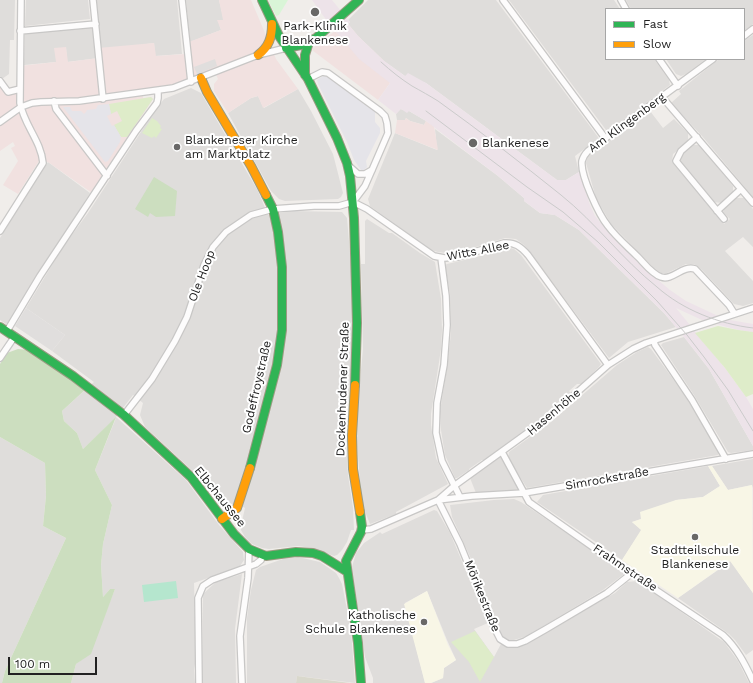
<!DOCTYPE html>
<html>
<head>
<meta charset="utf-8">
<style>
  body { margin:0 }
  #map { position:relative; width:753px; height:683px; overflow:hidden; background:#f0edea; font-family:"Work Sans",sans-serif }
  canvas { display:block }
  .legend { position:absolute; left:605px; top:8px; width:140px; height:52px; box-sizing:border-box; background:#fff; border:1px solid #a6a6a6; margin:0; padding:5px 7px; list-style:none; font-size:12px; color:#212121 }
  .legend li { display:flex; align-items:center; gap:8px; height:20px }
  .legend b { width:20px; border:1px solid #a6a6a6 }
  .scale { position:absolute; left:8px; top:657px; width:89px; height:18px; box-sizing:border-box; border:2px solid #212121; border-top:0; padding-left:5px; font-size:12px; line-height:14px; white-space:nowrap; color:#212121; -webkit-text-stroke:3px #fff; paint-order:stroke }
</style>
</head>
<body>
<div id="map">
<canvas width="753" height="683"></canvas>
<ul class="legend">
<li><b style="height:5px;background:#30b455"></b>Fast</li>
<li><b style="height:5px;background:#ff9f0a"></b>Slow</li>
</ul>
<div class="scale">100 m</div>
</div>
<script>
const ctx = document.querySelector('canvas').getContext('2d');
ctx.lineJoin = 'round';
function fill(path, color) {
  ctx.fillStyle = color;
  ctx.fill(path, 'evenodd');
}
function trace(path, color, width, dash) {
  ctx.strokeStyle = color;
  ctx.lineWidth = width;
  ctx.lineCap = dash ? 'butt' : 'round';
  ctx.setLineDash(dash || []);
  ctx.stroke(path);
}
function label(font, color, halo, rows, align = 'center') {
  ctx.font = font + ' "Work Sans",sans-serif';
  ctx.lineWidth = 4;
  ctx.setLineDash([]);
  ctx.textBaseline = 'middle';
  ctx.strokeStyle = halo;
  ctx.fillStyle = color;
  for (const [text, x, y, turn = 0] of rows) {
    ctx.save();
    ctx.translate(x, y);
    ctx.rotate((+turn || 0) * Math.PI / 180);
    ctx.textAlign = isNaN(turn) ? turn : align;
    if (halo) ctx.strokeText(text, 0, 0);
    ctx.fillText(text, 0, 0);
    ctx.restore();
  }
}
fill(new Path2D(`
  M0,0H15L14,40H10L9,74L2,79L0,76Z
  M26,0H88L90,19L25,26Z
  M94,0H177L182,54L155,56L154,43L140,45L99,58L67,62L66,47L56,62L24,65L25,34L96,24Z
  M186,0H219L224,20H218L221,30L190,42Z
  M368,0H496L598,137V139L575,156L579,172L566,180H557L426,83L405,76L384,61L358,36L348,24L350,22L348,20Z
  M509,0H614L620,9H606V59H654L669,80L670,85L610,130H606Z
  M626,0H753V24L744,31V9H631Z
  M753,35V197L702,136L671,103L681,94L679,91L719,59H744V41Z
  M666,59H706L686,74L681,76L676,74Z
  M191,88L201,93L258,191L268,215L293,211L342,212L347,218L354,301L351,372L345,433L348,475L353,508L354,530H351L347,542L342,550L337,555L334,556L312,548L298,546L269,549L262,548L252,544L245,537L241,530L242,521L245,508L235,501L233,504L228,508L220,506L196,474L145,427L140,415L143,403L133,395L116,417L186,480L219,525L243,552L244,560L240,566L233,569L194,583L196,658L194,670L195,683H71L76,664L89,654L115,589H110L103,597L101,565L103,544L112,505L95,470L116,418L83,449L77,433L64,421L62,411L94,382L52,351L65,335L26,308L63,247L88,213L154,112L164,99Z
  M298,89L311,111L333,154L343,193L341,197L338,199L285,201L279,199L271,191L228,113L251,98L258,96L264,108Z
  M400,109L409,111L426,121L424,125L410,121L406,118L405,120H397L396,114Z
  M650,111L663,128L674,119L688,133V142L673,154L672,162L724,224L730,219L723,212L725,207L735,198H744L753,209V247L743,237L725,251L753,281V303L743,306L734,304L702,270L694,264H686L667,273H661L654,268L611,224L596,198L586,163L587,157L592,153Z
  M435,129L498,176L524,198V201L540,213L555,215L579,230L664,313L676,327L628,342L609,358L535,259L524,245L516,239L505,238L453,254L438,252L431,250L370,206L368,199L395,133L437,150Z
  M691,145H700L733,186V194L722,203L712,202L680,163V154Z
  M48,162L90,193L9,322L6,324L0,320V238Z
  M367,219L389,233H392L420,253L435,262L441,299L442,330L441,349L431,414V425L436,458L448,484L396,512V514L370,524L364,509L361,496L357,442L358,401L363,349L361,264H365V221Z
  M507,247L514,249L521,255L601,364L599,367L581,384H577L569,391L571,393L568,396H565L548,413L484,460H482L469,469V470L457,478H455L445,455L441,430L440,411L447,368L451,333L450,294L445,265L447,264L477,257Z
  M684,337L709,369L753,446V450L731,453L728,452L694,395L661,345L663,343Z
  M648,347L651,349L684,394L719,453L718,455L527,488L508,458L509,452L551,422L617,365L637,352Z
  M0,437L45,463L46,496L43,526L66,538L5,671L2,683H0Z
  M498,457H502L519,490L476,493L470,478Z
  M753,459V488L752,485L728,490L712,466Z
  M708,466L720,486L703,497L676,500L641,519L632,522L642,530L622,560L537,502L543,495Z
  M514,499L521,502L624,572V574L603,590L527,636L514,640H508L502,636L497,627L472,561L452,517L450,505L494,500Z
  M434,510L437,511L450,533L488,623L474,629L494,657L501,644L510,648L525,645L615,593L627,582L637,581L724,642L738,661L749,683H431L443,678L444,668L456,660L447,640L427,591L405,603L425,683H373V678L365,657L352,567L356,553L364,543L379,533L380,532L382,534Z
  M298,557L320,562L336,573L339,578L342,584L351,630L355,683L297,676L296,683H247V618L251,590L256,570L260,567L283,559Z
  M731,561L753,593V650L746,655L735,640L729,634L678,598Z
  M242,574L235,629L236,683H202L203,594L216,582Z`), '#dfdddb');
fill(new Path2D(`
  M219,0H251L276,59L298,89L263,108L258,96L251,98L228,113L214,91V84L218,79L214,70L168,86L142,90L143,98L151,97L153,99L92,193L48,162L39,161L18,194L3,185L18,161L11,148L15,146L13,142L0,151V88L3,86L8,92L20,89V66L56,62L54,48L66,47L68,62L99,58L98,48L154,43L156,56L187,54L186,43L221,30L217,20H223Z
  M348,24L358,36L383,60L390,83L378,100L312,50L315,46L335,31L337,33Z
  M406,118L410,121L424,125L426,121L434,126L438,150L395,133L397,120H405Z`), '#f1e1e0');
fill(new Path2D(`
  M312,0H332L350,22L348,24L358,36L384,61L405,76L408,73L426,83L557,180H566L579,172L590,205L595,216L605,228L645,269L670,290L686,301L716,315L730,320L753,324V332L738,330L702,320L676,308L725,368L746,397L753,409V446L709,369L684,337L664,313L579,230L555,215L540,213L524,201V198L498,176L426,121L409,111L407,113L401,109L396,114L378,100L390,83L359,59L327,21Z`), '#ede3e9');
fill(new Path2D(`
  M708,466H712L728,490L752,485L753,593L730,561L678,598L622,560L641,530L632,522L641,519L640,512L676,500L703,497L720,486Z
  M427,591L448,645L456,660L444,668L443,678L431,683H425L404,604Z`), '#f8f6e6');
fill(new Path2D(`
  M297,676L350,683H296Z`), '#d9d8cc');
fill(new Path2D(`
  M151,97L153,99L127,137H121L114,125L122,121L117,111L111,114L109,104Z
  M152,118L157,121L161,126L160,128L162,129L156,138L154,136L152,138L142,133Z
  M718,326L738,330L753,332V394L746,397L725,368L695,333Z
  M475,631L494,657L480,682L469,662L451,642Z`), '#deecc9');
fill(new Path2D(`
  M154,177L177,191L175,216L156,217L150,213L148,217L135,209Z
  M18,349L28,350L86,389L62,411L64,421L77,433L83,449L116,417L95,470L112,505L103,544L101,565L103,597L110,589H115L91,654L76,664L71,683H2L5,671L66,538L43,526L46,496L45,463L0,437V364L7,353Z`), '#ccdebf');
fill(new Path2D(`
  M268,0H288L279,15L276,16Z`), '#d9f5d7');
fill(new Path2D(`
  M176,581L178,598L144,602L142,585Z`), '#b5e6ce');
fill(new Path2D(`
  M215,59L217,66L197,74L194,67Z
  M26,308L65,335L52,351L15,326Z`), '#e0dedd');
fill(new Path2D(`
  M323,76L328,77L364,104L370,106L375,110V122L380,128V133L366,161L367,167L364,170H361L354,160L347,142L318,84L317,80Z
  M109,104L111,114L107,116L112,126L114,125L121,137L120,142L108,161L105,162L63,107H70L72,111H81L84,114L86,112L87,110L96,109L98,105Z`), '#e5e4e9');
const street = new Path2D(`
  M93,0L103,99
  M182,0L191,82
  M503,0L605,138
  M621,0L626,9
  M20,31L96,24
  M744,36L753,29
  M659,59L678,86
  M713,59L588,151C585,154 583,157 582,161C580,175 599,215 608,226C616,237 628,247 638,257C644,263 652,274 661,277C673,281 682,265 695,269L729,305L734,313
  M308,79L322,72L328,73L380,111L385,116L387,123L388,133L372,170L365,186L353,202
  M0,81L8,92L20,89
  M662,97L753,203
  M54,101L56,109L107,176
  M0,122L21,107L32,103L41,102L79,101L173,88L258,55L286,48
  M697,137L681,151L676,161L724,219
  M349,166L358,174H365L372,170
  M353,202L367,209L434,256L444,258L458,257L504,243C515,242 521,247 528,255L608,365
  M717,211L741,189
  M0,231L43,163C41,141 24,125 20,103L21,0
  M441,258L446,296L447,325L444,365L437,403L436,433L442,461L460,497
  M7,331L40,276L136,131L157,103L158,98V91
  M654,341L655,345L692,400L726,459
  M0,358L15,336
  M124,415L152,379L175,341L187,317L204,265L213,247L226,232L251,215L273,209L314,206H339L353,202
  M502,452L529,502L614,562L723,635C737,648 745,664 753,681
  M438,500L472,496L524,493L753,454
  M438,500L460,544L492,623L500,639L508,644H517L525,641L546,629L607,593L632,573
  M362,530L371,529L438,500L454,486L548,418L608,365L633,349L646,343L753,308
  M199,683L198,598L203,586L212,580L256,564L261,560L263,555
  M242,683L240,636L248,578L249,549`);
const fast = new Path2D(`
  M262,0L279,36L308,79L337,138L347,163L350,176L354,218L357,323L355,385
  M286,48L301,45L316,38L359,0
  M305,75V55L309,42
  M0,327L73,376L124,415L191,477L234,534L249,549L266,556L296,552L313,553L322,556L346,571
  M250,468L277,365L282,330V267L278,232L273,209L266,195
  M360,512L362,527L361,532L346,561L358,643L361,683`);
const slow = new Path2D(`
  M258,55C269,47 272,37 272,24
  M201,78L207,92L251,166L266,195
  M355,385L352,436L353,469L360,512
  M222,519L237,508L250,468`);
trace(street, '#c8c7c6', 8);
trace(fast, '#9a9a81', 10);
trace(slow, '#9a9a81', 10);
trace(street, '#fdfcfc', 5.5);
trace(fast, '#30b455', 8);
trace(slow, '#ff9f0a', 8);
trace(new Path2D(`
  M381,62C391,71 401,79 412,86C421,91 430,96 438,101C480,131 521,163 561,195C596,223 622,259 657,287C683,310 719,324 753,328
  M426,111L527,187L563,212L598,242L657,301L687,335L704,357L728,390L753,431`), '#cbcbcb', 1);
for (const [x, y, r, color] of [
  [315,12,5,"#696867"],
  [473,143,5,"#696867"],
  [177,147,4,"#696867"],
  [695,537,4,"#696867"],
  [424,622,4,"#696867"]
]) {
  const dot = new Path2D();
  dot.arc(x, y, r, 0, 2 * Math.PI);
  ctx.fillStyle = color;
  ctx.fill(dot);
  trace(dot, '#fff', 1.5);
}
label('12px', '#212121', '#fff', [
  ["Park-Klinik",315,26],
  ["Blankenese",315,40],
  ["Blankeneser Kirche",185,140,"left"],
  ["am Marktplatz",185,154,"left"],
  ["Blankenese",482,143,"left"],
  ["Stadtteilschule",695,550],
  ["Blankenese",695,564],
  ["Katholische",416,615,"right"],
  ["Schule Blankenese",416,629,"right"]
]);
label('12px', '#212121', '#fff', [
  ["Am Klingenberg",627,123,-36],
  ["Witts Allee",478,251,-11],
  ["Ole Hoop",202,276,-69],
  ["Godeffroystraße",257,387,-77],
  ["Dockenhudener Straße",343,389,-88],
  ["Hasenhöhe",554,412,-40],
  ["Simrockstraße",607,479,-10],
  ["Elbchaussee",220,497,51],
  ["Frahmstraße",625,568,34],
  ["Mörikestraße",482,596,68]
]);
</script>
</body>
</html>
